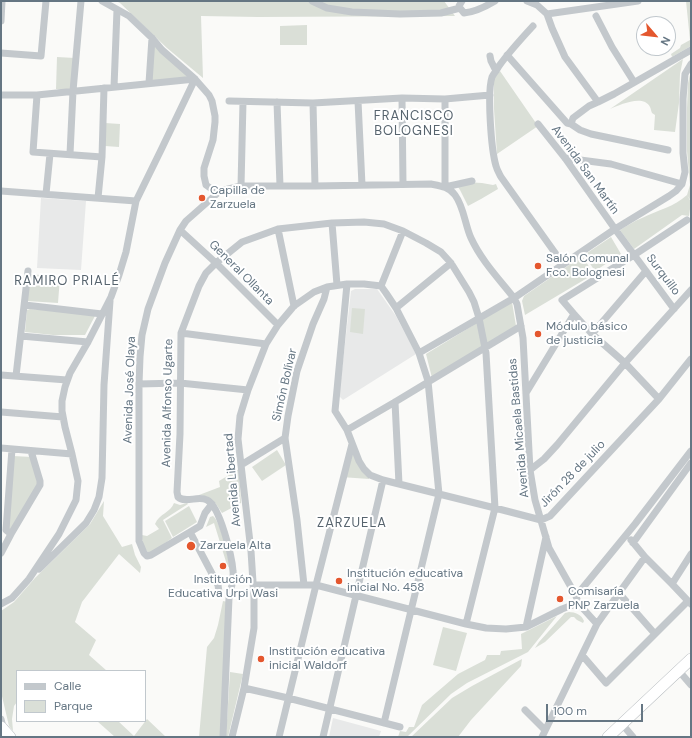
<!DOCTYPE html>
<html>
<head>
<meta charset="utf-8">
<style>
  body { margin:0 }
  #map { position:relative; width:692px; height:738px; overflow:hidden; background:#fafaf8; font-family:"DM Sans",sans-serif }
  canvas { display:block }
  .frame { position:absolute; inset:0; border:2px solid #657683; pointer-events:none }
  .legend { position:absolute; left:16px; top:670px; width:130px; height:52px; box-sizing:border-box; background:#fff; border:1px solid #c1c8cd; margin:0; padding:5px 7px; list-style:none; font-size:12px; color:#657683 }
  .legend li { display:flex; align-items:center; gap:8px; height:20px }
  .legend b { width:20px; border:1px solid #c1c8cd }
  .north { position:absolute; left:636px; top:16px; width:40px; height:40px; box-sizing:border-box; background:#fff; border:1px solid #c1c8cd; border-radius:50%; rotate:118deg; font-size:11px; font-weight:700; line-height:16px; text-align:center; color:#657683 }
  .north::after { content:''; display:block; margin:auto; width:14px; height:18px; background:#e4572e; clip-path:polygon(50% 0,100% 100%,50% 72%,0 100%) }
  .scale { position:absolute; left:546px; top:704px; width:97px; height:18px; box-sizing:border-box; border:2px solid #657683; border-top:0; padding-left:5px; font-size:12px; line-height:14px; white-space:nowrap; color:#657683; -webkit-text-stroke:3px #fff; paint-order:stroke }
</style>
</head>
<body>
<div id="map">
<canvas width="692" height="738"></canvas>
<div class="frame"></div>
<ul class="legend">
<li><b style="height:5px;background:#c3c8cc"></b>Calle</li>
<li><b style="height:11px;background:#dadfd7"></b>Parque</li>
</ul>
<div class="north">N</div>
<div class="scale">100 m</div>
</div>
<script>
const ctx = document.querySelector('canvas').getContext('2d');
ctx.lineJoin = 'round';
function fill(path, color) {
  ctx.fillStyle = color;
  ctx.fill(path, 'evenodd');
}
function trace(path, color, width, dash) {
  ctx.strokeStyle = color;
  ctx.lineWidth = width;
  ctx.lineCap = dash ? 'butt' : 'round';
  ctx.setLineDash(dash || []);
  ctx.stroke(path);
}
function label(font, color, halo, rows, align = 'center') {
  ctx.font = font + ' "DM Sans",sans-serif';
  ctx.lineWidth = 4;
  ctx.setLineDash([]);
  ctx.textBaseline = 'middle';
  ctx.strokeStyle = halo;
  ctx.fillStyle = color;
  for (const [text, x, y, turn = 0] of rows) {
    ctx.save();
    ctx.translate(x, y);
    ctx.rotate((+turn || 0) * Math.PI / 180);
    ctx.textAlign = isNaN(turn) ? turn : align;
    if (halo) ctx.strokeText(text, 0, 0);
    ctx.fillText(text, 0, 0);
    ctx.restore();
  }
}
fill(new Path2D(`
  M41,198L86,201L81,270L37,268Z
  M355,289H377L396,316L416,354L343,400L339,396L351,291Z
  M333,718L381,731L379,737H329Z`), '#e8e9e9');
fill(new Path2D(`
  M116,1H444L455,16L258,17L201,16L203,78L167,48L120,3Z
  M686,1H691V46L672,57L671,54L680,48L681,45L690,40Z
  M307,25V45H280V26Z
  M152,38L195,79L149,83Z
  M57,57L75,58L73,91L56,89Z
  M683,59L680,74L679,103L675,132L654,130L655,115L652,113C651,111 651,109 650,107C643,94 620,105 610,109Z
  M691,70V201L687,195L690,185L687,151V108L688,83Z
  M500,71L538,126L497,154L494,109V79L497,73Z
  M105,123L120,124L119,147L105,146Z
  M465,182L482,183L493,185L496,184L498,189L481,199L468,206L460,190L456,184Z
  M687,195L691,202L689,216L682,215L634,249L620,230C627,226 634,221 642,218C658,210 674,207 687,195Z
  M611,237L621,254L595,271L584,255Z
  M582,256L594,274L525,315L522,301L524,296Z
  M30,274L60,277L58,303L27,301Z
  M512,302L516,326L487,344L482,319Z
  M352,308L365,309L363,334L350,332Z
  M30,309L96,314L85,335H53L25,332L27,310Z
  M477,323L482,347L432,378L426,354Z
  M349,444L369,477V479L341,477Z
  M277,450L286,465L262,481L252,467Z
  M13,456L32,457L38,486L12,531L7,528Z
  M239,469L241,503L222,513C215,502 212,497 199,495L220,487L219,481Z
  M104,501L103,516L122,547L132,544L135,555L141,567L140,573L119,554L82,602L75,622L96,640L89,655L107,671H17V702L14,706L12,719L13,731L9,726L1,692V611L14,602L35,578L90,524Z
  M174,503L180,505L187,503L188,504L163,520L172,538L153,552H148C143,548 142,542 142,535L147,536L159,529L155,524C159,514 171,512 174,503Z
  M189,506L197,522L173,537L165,521Z
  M213,516C221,522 228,558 231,570L227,565L214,523L206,527L210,517Z
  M223,601L228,602L220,737H199L207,647L214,638L218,625Z
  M569,612C575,612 582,615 584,621L583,623L577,620L574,617H571L545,642L535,648L539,642L565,613Z
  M557,616L528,652L467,683L451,694L407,737H398L400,731L406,732L409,727H414L422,705L458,674L485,660L487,655H500L501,651L522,649L521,634Z
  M443,627L467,633L456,671L433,665Z
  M522,659L521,666L471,720L458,737H411L452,698L472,686Z
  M230,672L243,674L228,737H226Z
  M147,719L166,737H115L97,721H118L134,736Z`), '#dadfd7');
const highway = new Path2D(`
  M1,727L10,737
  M608,737L691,659`);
trace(highway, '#b4b9bd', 12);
trace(new Path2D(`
  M102,1L129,16L152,38L162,50L195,79L209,95L212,101L215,116V122L213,140L204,168V176L206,185L213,190L220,191
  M312,1L327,8L352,12L400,14L441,13L460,8
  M462,1L459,6L460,8L464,13C475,12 485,7 495,1
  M527,1L537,5L547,14L552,28L565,57L598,102
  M547,14L638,1
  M596,16L612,47L634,82
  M1,21L2,1
  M533,26C521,39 509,52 499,66C497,70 494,73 492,77C487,92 491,149 496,166C497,170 499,173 501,177L563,264
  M1,53L41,56L46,1
  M507,55L567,123L571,124L580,130L591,134L668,150
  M490,56L491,61L496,71
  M149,83L152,38
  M114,87L117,10
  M1,95H37L195,79
  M37,95L33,152L102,157
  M402,98L403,184
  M445,99V187L472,181
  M229,101L313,103L402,98L445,99L490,95
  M358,101L362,185
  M277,102L280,186
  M313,103L315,186
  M538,124L565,158L615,229L674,309
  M571,124L573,118L589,106L598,102L614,94L691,50
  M70,154L73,91L81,1
  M565,158L611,164L682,184
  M241,186L243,102
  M1,191L136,201
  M46,194L50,154
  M98,198L102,157L104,88
  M332,223L337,285
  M278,229L294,306
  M180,230L216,263L278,325
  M347,284L335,411L347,430L359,461L364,469L370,475L383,480L495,508L541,520L550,516L659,399L691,359
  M381,286L403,231
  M25,305L102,314
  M396,308L451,263
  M181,333L266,344
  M592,334L646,271
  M21,336L88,342
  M419,353L514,298L615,229L669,196L676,191L682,184L685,172L683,153V99L685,74L691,64
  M1,375L67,380
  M16,376L28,271
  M139,384L180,383L248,390
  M526,393L574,314
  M659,399L625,363L592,334L574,314L562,300L634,255L687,220
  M395,402L399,484
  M1,412L63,417
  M347,430L395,402L521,326
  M1,448L72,454
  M12,449L6,530L11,534L40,485V481L31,451
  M241,465L285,438
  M530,470L544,459L557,445L625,363L691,290
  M190,532L200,526L205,513L212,504
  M631,540L645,557
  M633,543L691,463
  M1,553L11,534
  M691,554L672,584L691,604
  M39,569L86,523L94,510L99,497L102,478L104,385L110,301
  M253,585H316L466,624L486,628L506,629L526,627L562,609L578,603
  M304,585L297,520L285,438L288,416L297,371L313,324L324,299L327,287
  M219,592L218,585L190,532L151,555L147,556L144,553L139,541V384L140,357L142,335L148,309L165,263L180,230L186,221L220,191L241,186H315L431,184C441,186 449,187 455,195C464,207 465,225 471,238C481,260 499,279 514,298L517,304L523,338L530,470L535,500L549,548L576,596L578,603L597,624
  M619,593L645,557L672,584
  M576,596L635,524L691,451
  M1,604L12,598L29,579L59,534L76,500L78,481L72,454L65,427L62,411V401L65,387L70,373L88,342L111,297L119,275L126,252L136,201L161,150L195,79
  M526,627L546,537
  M582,655L606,683L688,601
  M679,671L691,685
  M244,688L288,698L400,727
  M525,710L545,730
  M1,719L4,731L1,737
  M622,724L633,737
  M223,737L229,598C231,589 234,580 233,571C232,557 220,506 207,500C198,495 186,504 178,497L177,492L180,434L181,333L199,286L206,273L216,263L242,242L278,229L332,223L364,222L384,224L403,231L426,243L441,252L451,263L469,292L474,302L479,318L486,353L495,508L466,624
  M232,737L244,688L254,628V598L251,551L238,439L240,416L248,390L266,344L278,325L294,306L314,292L327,287L347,284H364L381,286L386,293L396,308L419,353L428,381L439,494L384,723
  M279,737L316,585L352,444
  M323,737L383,480
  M542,737L597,624L619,593L655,634`), '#c3c8cc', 7);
trace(highway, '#fff', 11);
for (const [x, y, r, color] of [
  [202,198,4,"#e4572e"],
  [538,266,4,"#e4572e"],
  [538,334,4,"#e4572e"],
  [191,546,5,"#e4572e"],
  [223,566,4,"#e4572e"],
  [339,581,4,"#e4572e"],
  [560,599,4,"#e4572e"],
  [261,659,4,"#e4572e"]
]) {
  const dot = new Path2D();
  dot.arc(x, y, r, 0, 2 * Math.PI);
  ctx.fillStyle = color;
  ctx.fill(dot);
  trace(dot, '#fff', 1.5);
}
label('12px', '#657683', '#fff', [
  ["Avenida San Martín",585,170,54],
  ["General Ollanta",241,273,45],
  ["Surquillo",663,275,53],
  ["Simón Bolívar",285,385,-77],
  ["Avenida José Olaya",130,390,-88],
  ["Avenida Alfonso Ugarte",168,403,-89],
  ["Avenida Micaela Bastidas",519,428,-95],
  ["Jirón 28 de julio",573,474,-46],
  ["Avenida Libertad",233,480,-95]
]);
label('12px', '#657683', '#fff', [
  ["Capilla de",210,191],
  ["Zarzuela",210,205],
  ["Salón Comunal",546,259],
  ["Fco. Bolognesi",546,273],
  ["Módulo básico",546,327],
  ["de justicia",546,341],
  ["Zarzuela Alta",200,546],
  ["Institución educativa",347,574],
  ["inicial No. 458",347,588],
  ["Institución",223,580,"center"],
  ["Educativa Urpi Wasi",223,594,"center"],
  ["Comisaría",568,592],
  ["PNP Zarzuela",568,606],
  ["Institución educativa",269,652],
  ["inicial Waldorf",269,666]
], 'left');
ctx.letterSpacing = '1px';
label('13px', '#57646e', '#fff', [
  ["FRANCISCO",414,117],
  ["BOLOGNESI",414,132],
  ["RAMIRO PRIALÉ",67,282],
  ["ZARZUELA",352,524]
]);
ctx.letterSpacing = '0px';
</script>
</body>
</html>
